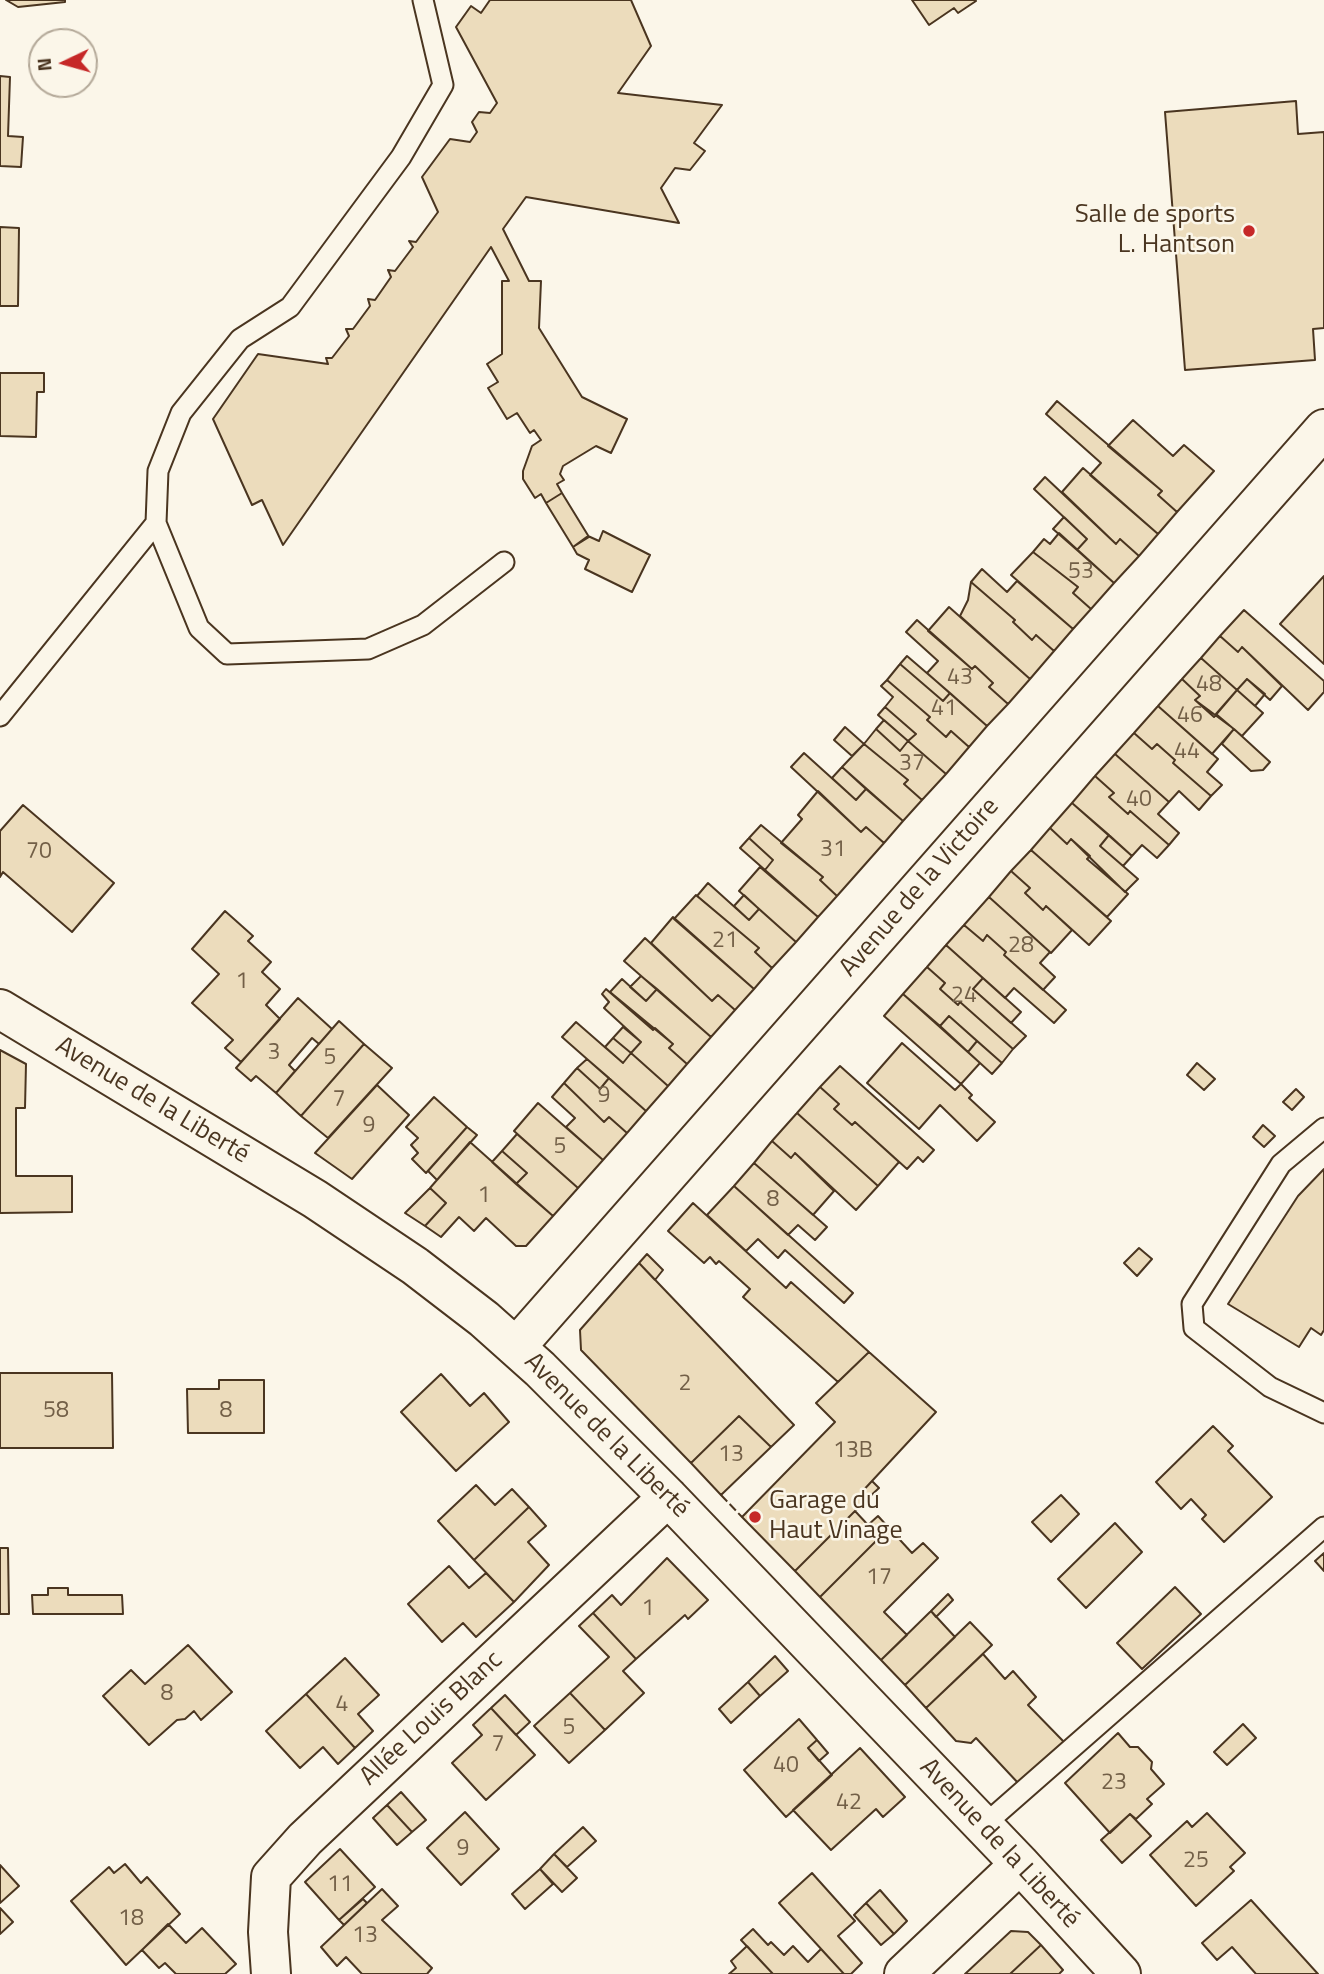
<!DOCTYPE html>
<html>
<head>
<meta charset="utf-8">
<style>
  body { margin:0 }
  #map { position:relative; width:1324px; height:1974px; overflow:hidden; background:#fbf6e9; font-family:"Titillium Web",sans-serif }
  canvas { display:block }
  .north { position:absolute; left:28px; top:28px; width:70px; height:70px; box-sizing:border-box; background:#fbf6e9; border:2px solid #b4a999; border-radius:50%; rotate:265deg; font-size:19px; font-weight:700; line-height:28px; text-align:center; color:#4a3520 }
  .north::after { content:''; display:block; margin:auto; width:24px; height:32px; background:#c62828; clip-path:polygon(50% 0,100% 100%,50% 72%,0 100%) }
</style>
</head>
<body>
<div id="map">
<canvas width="1324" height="1974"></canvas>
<div class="north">N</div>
</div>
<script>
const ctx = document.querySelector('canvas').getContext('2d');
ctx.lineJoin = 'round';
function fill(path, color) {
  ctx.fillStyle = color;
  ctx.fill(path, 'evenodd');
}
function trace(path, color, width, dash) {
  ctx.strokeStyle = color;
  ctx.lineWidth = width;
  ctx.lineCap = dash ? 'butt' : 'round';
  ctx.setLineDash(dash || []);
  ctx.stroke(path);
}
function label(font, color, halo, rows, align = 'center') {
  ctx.font = font + ' "Titillium Web",sans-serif';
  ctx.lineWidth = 5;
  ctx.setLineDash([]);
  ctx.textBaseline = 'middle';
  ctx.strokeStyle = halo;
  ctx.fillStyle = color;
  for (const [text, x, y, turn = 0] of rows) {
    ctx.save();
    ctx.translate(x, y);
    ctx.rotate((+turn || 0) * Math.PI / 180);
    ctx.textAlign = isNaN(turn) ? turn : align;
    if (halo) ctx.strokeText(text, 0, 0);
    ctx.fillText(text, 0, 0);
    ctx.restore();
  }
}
const building = new Path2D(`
  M6,0H65V2L18,7Z
  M490,0H631L651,46L618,93L722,105L694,143L705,151L690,170L675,168L661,188L679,223L526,197L503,229L529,281H541L539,328L582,397L627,419L611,453L596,446L563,466L560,474L564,480L557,484L562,493L546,503L541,494L535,498L523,479V471L532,446L541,440L534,430L530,433L517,413L507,419L488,388L498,382L487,364L502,354V281H509L491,247L283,545L262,500L252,505L213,419L258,354L328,364L326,358H332L349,336L346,329H353L370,306L368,299L375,300L391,277L388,270L395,271L413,247L409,241L416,242L438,212L422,177L450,139L470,142L477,132L472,122L479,112L490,113L497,103L456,27L471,6L481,13Z
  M912,0H975L976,1L958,13L954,8L929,25Z
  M0,76L10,77L8,136L23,137L21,167L0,166Z
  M1296,101L1298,134L1324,132V328L1313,329L1315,360L1185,370L1165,112Z
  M0,227L19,228L18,306H0Z
  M0,373H44V392H37L36,437L0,436Z
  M1057,401L1162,491L1158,495L1177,512L1158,534L1090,475L1101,463L1046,414Z
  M1133,420L1173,456L1184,445L1214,471L1177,512L1158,495L1162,491L1108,446Z
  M1083,468L1158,534L1139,556L1120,539L1116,544L1062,492Z
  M1045,477L1116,544L1120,539L1139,556L1114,583L1077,550L1087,539L1034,489Z
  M562,493L589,537L573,547L546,503Z
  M1064,517L1087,539L1077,550L1053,529Z
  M603,531L650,555L632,592L585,569L589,560L577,554L573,547L588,536L599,541Z
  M1059,533L1114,583L1091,609L1073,593L1078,587L1033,552L1044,539L1050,544Z
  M1033,552L1078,587L1073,593L1091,609L1073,629L1011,575Z
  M982,569L1007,592L1017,581L1073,629L1054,651L1036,635L1032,640L1013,622L1015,620L971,582Z
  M1324,576V664L1280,624Z
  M971,582L1015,620L1013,622L1032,640L1036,635L1054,651L1030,679L960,616L968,600Z
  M949,607L1030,679L1008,704L989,687L993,683L975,666L972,669L928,631Z
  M1244,610L1324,681V692L1308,710L1242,647L1238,652L1220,636Z
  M917,620L972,669L975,666L993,683L989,687L1008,704L987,726L927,673L938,661L906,632Z
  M1220,636L1238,652L1242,647L1282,686L1270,700L1247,679L1237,690L1201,658Z
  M907,656L950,693L943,701L900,664Z
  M1201,658L1237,690L1214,717L1195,700L1200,696L1182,679Z
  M900,664L943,701L950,693L987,726L969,747L951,731L946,737L927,720L930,717L887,680Z
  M1182,679L1200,696L1195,700L1234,729L1212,754L1158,706Z
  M1247,679L1265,694L1255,706L1237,690Z
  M887,680L930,717L927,720L946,737L951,731L969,747L946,774L908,741L916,734L885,707L893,697L881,686Z
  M1237,690L1263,713L1242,736L1216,714Z
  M1158,706L1218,759L1207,772L1222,785L1211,796L1173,763L1175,760L1157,744L1152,749L1134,733Z
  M885,707L916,734L908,741L878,715Z
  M884,720L908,741L900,751L876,729Z
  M845,727L864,744L852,756L834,740Z
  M876,729L900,751L908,741L946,774L922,800L904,784L908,780L864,744Z
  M1234,729L1270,762L1263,770L1251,771L1222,744Z
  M1134,733L1152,749L1157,744L1175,760L1173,763L1211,796L1199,810L1179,791L1169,802L1115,754Z
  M864,744L908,780L904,784L922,800L903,821L842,767Z
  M804,753L856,800L866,789L903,821L884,843L866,827L861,832L791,767Z
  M1115,754L1169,802L1158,814L1179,833L1169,845L1130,811L1128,814L1109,797L1114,793L1095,776Z
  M842,767L866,789L856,800L832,778Z
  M1095,776L1114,793L1109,797L1128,814L1130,811L1169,845L1157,858L1142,845L1132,856L1072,803Z
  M818,791L861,832L866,827L884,843L837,896L820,880L823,877L781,843L802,819L798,815Z
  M1072,803L1109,835L1100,846L1138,879L1125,892L1071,839L1067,844L1050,828Z
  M23,805L114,883L72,932L3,872L0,877V831Z
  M761,825L823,877L820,880L837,896L818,917L765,870L773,860L749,838Z
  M1050,828L1067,844L1071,839L1090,856L1087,859L1128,894L1107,917L1031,850Z
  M1109,835L1132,856L1123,866L1100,846Z
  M749,838L773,860L765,870L740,848Z
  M1031,850L1111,921L1089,945L1046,906L1043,910L1025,893L1030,888L1011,871Z
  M760,867L818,917L796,942L739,891Z
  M1011,871L1030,888L1025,893L1043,910L1046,906L1072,930L1051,953L989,897Z
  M708,883L749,920L759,909L796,942L772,968L755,952L759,948L697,896Z
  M696,895L759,948L755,952L772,968L754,989L674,919Z
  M744,895L759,909L749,920L734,906Z
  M989,897L1050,952L1040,963L1055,977L1043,990L1004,955L1006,952L987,935L983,941L964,925Z
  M225,911L253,936L248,941L271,962L262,972L280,989L266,1005L280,1019L241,1062L225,1048L233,1040L192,1003L219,974L192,949Z
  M673,917L754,989L735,1010L718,995L712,1001L651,943Z
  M964,925L983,941L987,935L1006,952L1004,955L1066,1010L1054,1023L1014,988L1005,998L946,945Z
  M645,938L712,1001L718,995L735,1010L711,1037L624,961Z
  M946,945L983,978L973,989L1026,1036L1013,1049L960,1002L958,1005L940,989L945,983L927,967Z
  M927,967L945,983L940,989L958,1005L960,1002L1013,1049L1002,1063L949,1016L940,1026L903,994Z
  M641,976L657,989L646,1001L630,987Z
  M983,978L1021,1012L1011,1023L973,989Z
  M622,979L646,1001L657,989L711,1037L687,1064L669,1048L673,1044L610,992Z
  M606,989L653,1030L655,1028L673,1044L669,1048L687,1064L668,1086L631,1053L641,1042L604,1008L609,1002L602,994Z
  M903,994L980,1063L961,1084L884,1016Z
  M298,998L332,1029L319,1044L312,1038L289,1065L295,1071L276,1093L256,1076L251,1081L236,1068Z
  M949,1016L977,1041L968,1052L940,1026Z
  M339,1021L364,1044L301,1116L276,1093Z
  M576,1022L623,1063L631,1053L668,1086L646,1111L562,1037Z
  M623,1027L641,1042L631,1053L613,1038Z
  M613,1038L631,1053L623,1063L605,1047Z
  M977,1041L1002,1063L992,1074L968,1052Z
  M902,1043L955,1090L961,1084L972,1095L969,1098L995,1122L977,1141L940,1105L919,1129L867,1083Z
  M364,1044L392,1068L328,1138L301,1116Z
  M0,1050L26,1064L25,1108H16V1176H72V1212L0,1213Z
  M587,1059L609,1078L600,1089L577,1068Z
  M1197,1063L1215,1079L1204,1090L1187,1075Z
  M840,1066L934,1150L923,1162L918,1157L907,1169L855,1122L852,1125L834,1109L839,1104L820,1087Z
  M577,1068L600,1089L609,1078L646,1111L627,1133L609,1117L604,1122L564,1083Z
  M564,1083L604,1122L609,1117L627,1133L603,1160L566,1127L575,1118L552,1097Z
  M377,1085L409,1115L352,1179L315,1153Z
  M820,1087L839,1104L834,1109L852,1125L855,1122L899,1162L878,1186L797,1113Z
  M1296,1089L1304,1097L1292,1110L1283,1102Z
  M434,1097L467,1127L426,1173L412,1159L418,1153L411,1145L418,1138L406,1127Z
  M538,1103L603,1160L578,1188L514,1131Z
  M797,1113L878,1186L856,1210L795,1153L791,1158L772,1141Z
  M1263,1125L1275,1136L1264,1147L1253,1137Z
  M467,1127L477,1135L437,1180L428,1171Z
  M517,1134L578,1188L553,1216L516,1184L527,1173L502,1151Z
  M772,1141L791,1158L795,1153L834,1191L813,1215L754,1163Z
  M470,1142L553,1216L526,1246H516L486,1218L474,1231L459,1217L441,1237L425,1226L446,1203L430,1188Z
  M502,1151L527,1173L516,1184L492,1162Z
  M754,1163L827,1227L815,1240L798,1225L788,1235L734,1186Z
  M1324,1169V1330L1321,1335L1311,1328L1299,1347L1228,1304L1298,1196Z
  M734,1186L853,1293L844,1303L785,1250L778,1258L758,1239L746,1251L707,1215Z
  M430,1188L446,1203L425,1226L405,1213Z
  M693,1203L786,1288L791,1282L869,1352L838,1382L743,1297L750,1289L719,1261L716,1264L710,1257L704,1263L668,1231Z
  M1139,1248L1152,1259L1137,1276L1124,1263Z
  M647,1254L663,1270L655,1280L639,1263Z
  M639,1263L794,1425L771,1447L739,1416L691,1463L581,1350L580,1330Z
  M869,1352L936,1412L859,1495L865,1501L795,1571L742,1517L835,1422L816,1403Z
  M0,1373H112L113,1448H0Z
  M441,1374L470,1406L484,1393L509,1422L456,1471L401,1412Z
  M219,1380H264V1433H188L187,1389H219Z
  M739,1416L771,1447L721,1495L691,1463Z
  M1213,1426L1233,1446L1228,1451L1272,1497L1224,1542L1202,1519L1206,1515L1191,1499L1181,1509L1156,1482Z
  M872,1481L879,1488L865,1501L859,1495Z
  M476,1485L495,1505L512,1489L529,1507L474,1560L438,1521Z
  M1061,1495L1079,1514L1051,1542L1032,1522Z
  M529,1507L546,1526L528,1542L549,1565L514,1602L474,1560Z
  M855,1511L868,1525L878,1516L889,1528L820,1597L795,1571Z
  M1115,1523L1142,1552L1086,1608L1058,1579Z
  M889,1528L912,1553L923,1543L938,1558L884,1612L907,1635L881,1660L820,1597Z
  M0,1548H8L9,1614H0Z
  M1324,1553V1571L1315,1561Z
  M667,1558L708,1600L688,1619L685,1615L636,1659L593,1613L612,1595L621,1605Z
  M449,1566L469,1588L486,1573L514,1602L476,1637L463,1623L442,1642L408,1604Z
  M1175,1587L1201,1614L1142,1669L1117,1643Z
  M48,1588H68V1595H122L123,1614H33L32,1595H48Z
  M948,1594L953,1600L936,1617L931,1611Z
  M931,1611L955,1637L905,1685L881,1660Z
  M593,1613L636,1659L623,1671L644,1693L605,1730L570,1693L609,1657L579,1626Z
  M970,1622L992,1645L926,1708L905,1685Z
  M188,1645L232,1692L201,1720L194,1711L185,1719L177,1720L149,1745L103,1696L131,1670L145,1684Z
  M983,1654L1005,1679L1013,1671L1036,1697L1028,1705L1064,1742L1019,1784L976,1738L971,1743L956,1741L926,1708Z
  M775,1656L788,1671L760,1696L748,1682Z
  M345,1658L379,1695L358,1714L373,1731L355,1748L306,1694Z
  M748,1682L760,1696L731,1723L719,1709Z
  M570,1693L605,1730L569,1763L534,1726Z
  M306,1694L355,1748L338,1764L323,1747L300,1768L266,1731Z
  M505,1695L530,1722L516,1735L491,1708Z
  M491,1708L535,1755L486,1800L452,1763L482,1735L473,1725Z
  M799,1719L817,1740L808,1748L832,1775L786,1817L744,1770Z
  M1243,1724L1256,1738L1227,1765L1214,1752Z
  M1118,1733L1130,1747H1138L1152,1762L1151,1769L1164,1784L1147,1799L1152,1804L1136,1819L1130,1814L1110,1833L1065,1783Z
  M817,1740L828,1753L819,1761L808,1748Z
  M860,1748L905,1797L883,1817L876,1809L831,1850L793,1810Z
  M401,1792L426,1820L412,1832L387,1805Z
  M387,1805L412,1832L397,1845L373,1818Z
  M465,1812L499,1849L461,1885L427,1848Z
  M1207,1813L1245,1853L1230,1867L1234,1871L1196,1906L1150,1855L1187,1821L1192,1827Z
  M1130,1814L1151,1836L1122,1863L1101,1840Z
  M583,1827L596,1841L567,1867L554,1854Z
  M340,1849L375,1887L339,1920L305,1882Z
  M554,1854L577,1878L562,1892L540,1869Z
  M125,1864L141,1883L147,1877L180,1914L126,1965L71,1901L109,1867L114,1873Z
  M0,1865L19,1886L0,1903Z
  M540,1869L553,1884L525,1909L512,1894Z
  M812,1873L855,1921L838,1936L862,1963L851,1974H844L779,1903Z
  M382,1889L398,1906L382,1920L432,1968L427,1974H362L346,1957L337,1966L321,1947Z
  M880,1890L907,1921L894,1934L866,1903Z
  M363,1899L367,1903L344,1925L339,1920Z
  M1251,1900L1318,1974H1256L1232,1947L1217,1960L1202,1943Z
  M866,1903L894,1934L881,1945L854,1915Z
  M0,1908L13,1922L0,1934Z
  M168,1924L186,1943L202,1928L236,1964L225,1974H176L165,1963L159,1968L142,1950Z
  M753,1929L768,1945L771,1942L784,1955L793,1946L808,1962L821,1949L844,1974H773L741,1940Z
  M1011,1931L1028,1932L1041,1945L1010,1974H965Z
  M1041,1945L1063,1970L1059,1974H1010Z
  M747,1946L773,1974H729L736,1968L731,1961Z`);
fill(building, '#ecdcbc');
trace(building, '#4a3520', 2);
const service = new Path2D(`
  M423,0L443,85L401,157L290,307L240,339L181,413L158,471L156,523L199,628L227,654L368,649L423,625L504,562
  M0,716L156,523
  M1324,1128L1281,1164L1192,1304L1194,1328L1270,1387L1324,1413
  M983,1826L1324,1527`);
const minor = new Path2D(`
  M0,1009L315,1199L415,1266L484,1319L540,1369L668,1497L1020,1864L1121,1974
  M516,1347L1324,429
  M271,1974L268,1932L271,1877L305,1839L668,1497
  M904,1974L1020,1864`);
trace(service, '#4a3520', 23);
trace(minor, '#4a3520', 42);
trace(service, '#fbf6e9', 19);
trace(minor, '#fbf6e9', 38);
trace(new Path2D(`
  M721,1495L742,1517`), '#4a3520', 2, [9, 3.5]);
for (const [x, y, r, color] of [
  [1249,231,7,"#c62828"],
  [755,1517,7,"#c62828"]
]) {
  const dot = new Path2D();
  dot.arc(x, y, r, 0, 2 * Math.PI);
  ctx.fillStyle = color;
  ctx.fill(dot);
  trace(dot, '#fbf6e9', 2.5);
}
label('23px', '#725f47', null, [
  ["53",1081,572],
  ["43",960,678],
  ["48",1209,685],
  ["41",944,709],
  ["46",1190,716],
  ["44",1187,752],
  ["37",912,764],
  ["40",1139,800],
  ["31",833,850],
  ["70",39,852],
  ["21",725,941],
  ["28",1021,946],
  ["1",242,982],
  ["24",964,996],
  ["3",274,1053],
  ["5",330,1058],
  ["9",604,1096],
  ["7",339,1100],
  ["9",369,1126],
  ["5",560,1147],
  ["1",484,1196],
  ["8",773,1200],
  ["2",685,1384],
  ["58",56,1411],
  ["8",226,1411],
  ["13B",853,1451],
  ["13",731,1455],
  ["17",879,1578],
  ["1",648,1609],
  ["8",167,1694],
  ["4",342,1705],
  ["5",569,1728],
  ["7",498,1745],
  ["40",786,1766],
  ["23",1114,1783],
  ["42",849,1803],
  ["9",463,1849],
  ["25",1196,1861],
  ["11",340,1885],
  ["18",131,1919],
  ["13",365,1936]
]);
label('26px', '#4a3520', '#fbf6e9', [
  ["Salle de sports",1235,216],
  ["L. Hantson",1235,246],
  ["Garage du",769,1502,"left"],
  ["Haut Vinage",769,1532,"left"]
], 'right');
label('26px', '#4a3520', '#fbf6e9', [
  ["Avenue de la Victoire",920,888,-49],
  ["Avenue de la Liberté",152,1101,31],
  ["Avenue de la Liberté",606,1436,45],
  ["Allée Louis Blanc",432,1719,-43],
  ["Avenue de la Liberté",999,1844,47]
]);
</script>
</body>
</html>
